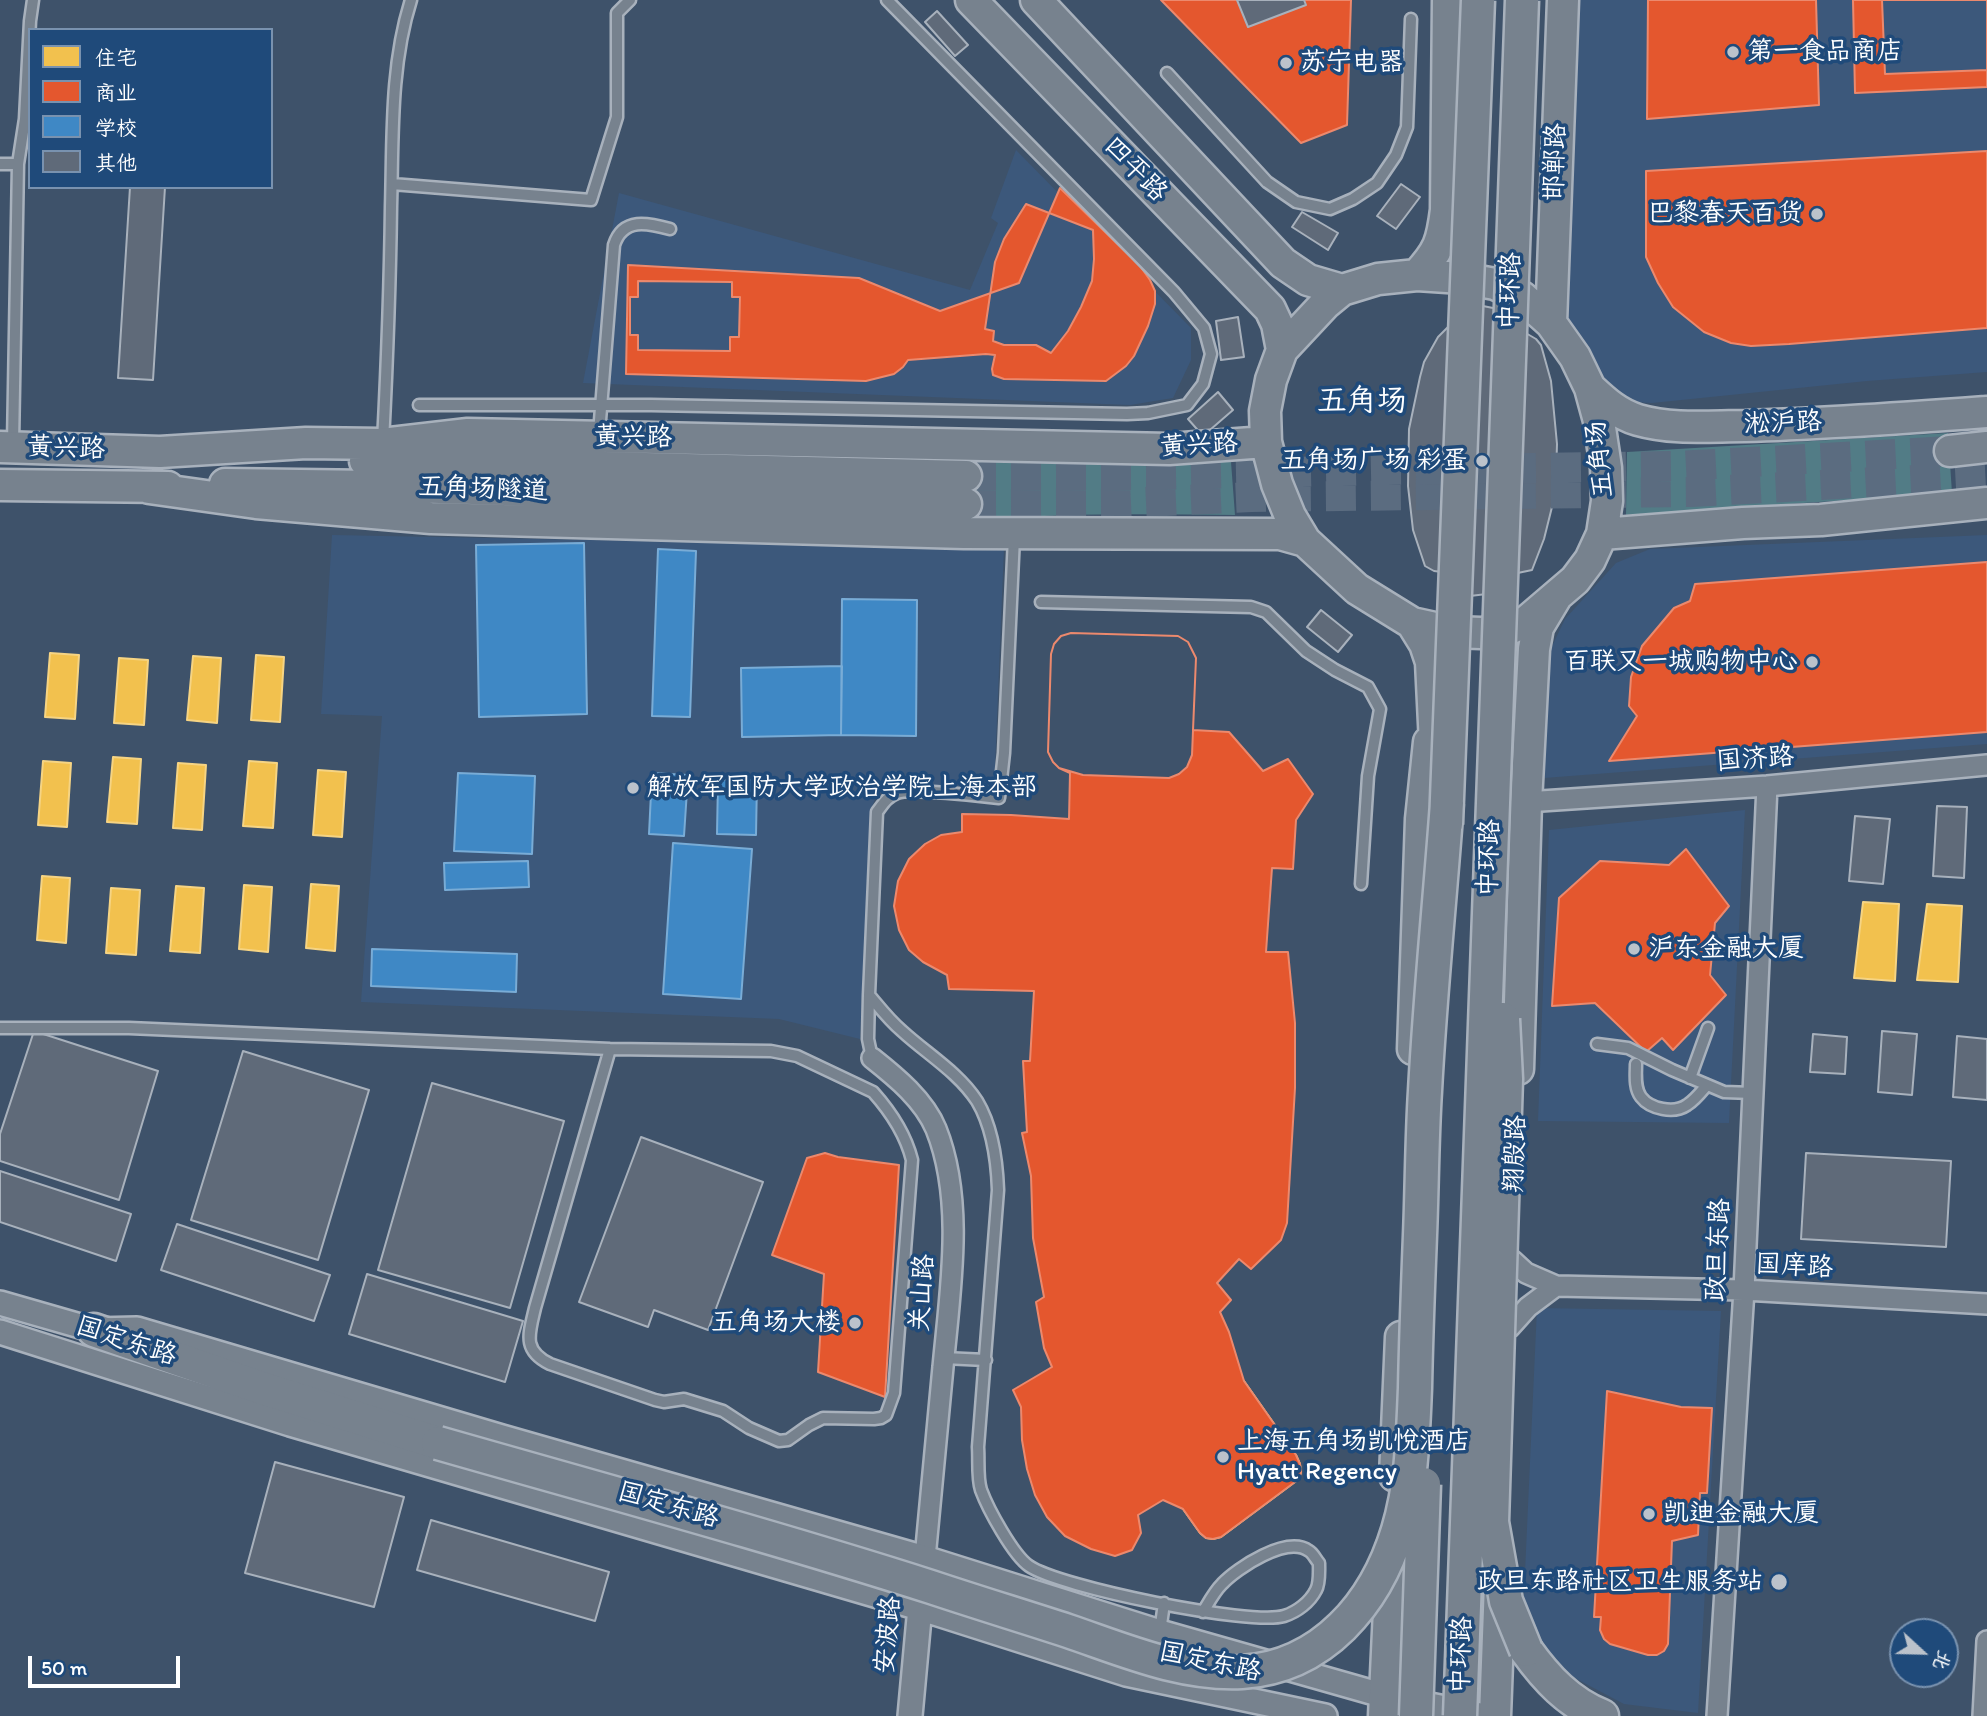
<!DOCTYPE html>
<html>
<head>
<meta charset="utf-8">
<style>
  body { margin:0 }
  #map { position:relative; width:1987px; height:1716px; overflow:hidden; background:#3e526a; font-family:Itim,"LXGW WenKai TC",sans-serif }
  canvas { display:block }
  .legend { position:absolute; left:28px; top:28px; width:245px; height:161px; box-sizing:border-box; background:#1f4a7a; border:2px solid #7992af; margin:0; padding:9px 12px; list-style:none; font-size:21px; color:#fff }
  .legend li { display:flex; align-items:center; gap:14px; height:35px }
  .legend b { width:35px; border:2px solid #7992af }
  .north { position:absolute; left:1889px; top:1618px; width:70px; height:70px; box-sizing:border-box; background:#1f4a7a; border:2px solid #7992af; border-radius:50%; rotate:112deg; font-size:19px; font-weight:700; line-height:28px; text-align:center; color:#fff }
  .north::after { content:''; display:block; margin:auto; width:24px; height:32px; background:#bbc2cb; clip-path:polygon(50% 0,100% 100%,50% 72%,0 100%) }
  .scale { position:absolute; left:28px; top:1656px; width:152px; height:32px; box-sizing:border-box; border:4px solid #fff; border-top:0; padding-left:9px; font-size:21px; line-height:24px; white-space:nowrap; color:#fff; -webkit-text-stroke:5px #1f4a7a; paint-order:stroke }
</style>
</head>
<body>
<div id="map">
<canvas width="1987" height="1716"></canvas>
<ul class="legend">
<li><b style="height:19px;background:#f2c14e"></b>住宅</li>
<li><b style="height:19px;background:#e4572e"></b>商业</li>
<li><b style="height:19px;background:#3f88c5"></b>学校</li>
<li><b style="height:19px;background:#5f6a79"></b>其他</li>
</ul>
<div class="north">北</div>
<div class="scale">50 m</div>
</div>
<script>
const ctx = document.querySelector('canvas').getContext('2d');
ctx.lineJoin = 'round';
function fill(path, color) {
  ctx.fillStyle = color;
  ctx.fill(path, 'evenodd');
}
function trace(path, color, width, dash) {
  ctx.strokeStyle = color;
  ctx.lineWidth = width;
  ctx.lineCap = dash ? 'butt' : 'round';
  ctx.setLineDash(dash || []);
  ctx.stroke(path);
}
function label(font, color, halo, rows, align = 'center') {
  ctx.font = font + ' Itim,"LXGW WenKai TC",sans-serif';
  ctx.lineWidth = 7;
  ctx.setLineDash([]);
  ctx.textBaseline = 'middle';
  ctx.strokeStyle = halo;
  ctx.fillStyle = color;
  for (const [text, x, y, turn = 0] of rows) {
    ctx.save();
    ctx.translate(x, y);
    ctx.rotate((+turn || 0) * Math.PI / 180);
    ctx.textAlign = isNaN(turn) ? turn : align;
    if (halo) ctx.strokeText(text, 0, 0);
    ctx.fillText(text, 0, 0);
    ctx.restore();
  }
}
fill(new Path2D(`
  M1576,0H1987V372L1867,381L1652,403L1633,402L1616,396L1596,381L1558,316Z
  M1016,150L1191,328V360L1173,398L1130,405L583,383L619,193L970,290L998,223L991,218Z
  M332,535L1004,548L994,791L895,785L876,796L870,813L860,1039L779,1019L361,1002L382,716L321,714Z
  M1987,535V744L1544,778L1545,661L1565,619L1616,563L1650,549Z
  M1745,810L1729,1123L1538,1121L1549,830Z
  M1537,1308L1721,1311L1698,1713L1624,1704L1552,1666L1523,1616Z`), '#3c587b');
fill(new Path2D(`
  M1948,433L1952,493L1626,515L1627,452Z
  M976,457L1231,462L1235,515C1147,514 1060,513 974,520Z`), '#527c86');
const homes = new Path2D(`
  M50,653L79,655L75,719L45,717Z
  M256,655L284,657L280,722L251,720Z
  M193,656L221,658L217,723L187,720Z
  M119,658L148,660L144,725L114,723Z
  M113,757L141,759L137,824L107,822Z
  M43,761L71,763L67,827L38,825Z
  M249,761L277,763L273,828L243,826Z
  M178,763L206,765L202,830L173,828Z
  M318,770L346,772L342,837L313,835Z
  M42,876L70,878L66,943L37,940Z
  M311,884L339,886L335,951L306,948Z
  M244,885L272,887L268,952L239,949Z
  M176,886L204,888L200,953L170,951Z
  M111,888L140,890L136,955L106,953Z
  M1863,902L1899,904L1895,981L1854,978Z
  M1927,904L1962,906L1958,982L1917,980Z
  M1228,1377H1236L1244,1381L1296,1455L1300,1464L1301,1472L1299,1479L1221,1537L1213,1539L1206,1538L1200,1533L1183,1509L1149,1458L1148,1446L1153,1437Z`);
fill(homes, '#f2c14e');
trace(homes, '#f6d483', 2);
const shops = new Path2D(`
  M1161,0H1351L1347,125L1301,143Z
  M1648,0H1816L1819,105L1647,119Z
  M1853,0H1987V87L1855,93Z
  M1882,0H1987V70L1885,74Z
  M1987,151V328L1789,344L1751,346L1731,343L1704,332L1673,307L1658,283L1646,257V171Z
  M1060,188L1140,266L1150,280L1155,291V304L1148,326L1134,356L1126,366L1106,381L1004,379L993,375L992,369L995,355L986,354L908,360L903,367L894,374L866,381L626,374L628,265L859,278L940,311L1019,283Z
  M1026,204L1093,230L1094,259L1092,281L1081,307L1068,331L1051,353L1036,345H1004L993,341L994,331L985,329L995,262L1004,239Z
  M638,281L732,282V297H740L739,337H730V351L638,350V335H630V297H638Z
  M1987,562V732L1609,761L1637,716L1629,706L1631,677L1642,646L1674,608L1690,601L1695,584Z
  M1071,633L1178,636L1188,642L1196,658L1193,730L1229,732L1263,771L1288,759L1313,794L1296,820L1293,869L1272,868L1266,952H1288L1295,1023V1088L1287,1223L1281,1240L1251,1269L1239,1259L1217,1283L1231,1300L1220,1312L1229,1332L1244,1381L1296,1455L1300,1464L1301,1472L1299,1479L1221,1537L1213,1539L1206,1538L1200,1533L1183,1509L1163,1500L1138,1515L1141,1533L1132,1550L1115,1556L1091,1549L1065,1536L1047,1517L1035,1495L1027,1469L1022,1440L1021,1407L1013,1390L1052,1367L1044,1348L1036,1302L1044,1297L1033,1238L1031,1176L1022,1133L1027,1132L1023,1061H1030L1034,991L949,989L947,975L923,962L909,950L899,930L894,906L898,881L909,859L925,844L941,835L962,832V814L1011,815L1069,819L1070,773L1059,768L1053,762L1048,752L1051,654L1054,644L1061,636Z
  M1071,633L1178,636L1188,642L1196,658L1192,755L1187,767L1179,774L1169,778L1083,775L1059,768L1053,762L1048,752L1051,654L1054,644L1061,636Z
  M1686,849L1729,906L1715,923L1710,975L1726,995L1673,1050L1662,1038L1646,1052L1595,1003L1552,1006L1559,898L1600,861L1669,865Z
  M825,1153L838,1157L899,1165L885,1397L818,1372L824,1274L772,1255L807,1158Z
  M1607,1391L1681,1407L1712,1408L1707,1493H1700L1698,1535L1672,1541L1668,1644L1664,1651L1657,1655H1648L1610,1644L1604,1639L1600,1630L1601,1617H1594Z`);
fill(shops, '#e4572e');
trace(shops, '#ec896d', 2);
const schools = new Path2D(`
  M584,543L587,714L479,717L476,545Z
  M658,549L696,551L690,717L652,716Z
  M842,599L917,600L916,736L841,735Z
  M842,666L841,735L742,737L741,668Z
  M458,773L535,776L532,854L454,851Z
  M652,773L688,775L684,836L649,834Z
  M718,780H757L756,835L717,834Z
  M673,843L752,849L741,999L663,994Z
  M528,861L529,887L445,890L444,863Z
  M372,949L517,954L516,992L371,986Z`);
fill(schools, '#3f88c5');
trace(schools, '#79acd6', 2);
const building = new Path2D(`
  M1237,0H1304L1306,5L1248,27Z
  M937,11L968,45L955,56L925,22Z
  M1401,184L1420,197L1396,229L1377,216Z
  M130,187H165L153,380L118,378Z
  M1302,212L1338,233L1328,250L1292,227Z
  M1483,306L1503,310L1524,332L1536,339L1541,345L1551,381L1557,444L1556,477L1553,503L1544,539L1532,570L1513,574L1495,593L1470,596L1442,572L1434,571L1425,566L1413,530L1408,486L1409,429L1420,377L1424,362L1438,337L1458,317L1474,309Z
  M1238,317L1244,357L1221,360L1216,321Z
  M1218,392L1233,410L1203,436L1188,419Z
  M1321,610L1352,635L1338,652L1307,627Z
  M1937,806L1967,807L1964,878L1933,876Z
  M1855,816L1890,819L1883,884L1849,881Z
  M34,1031L158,1071L119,1200L0,1161V1134Z
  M1882,1031L1917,1034L1912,1095L1878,1092Z
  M1813,1034L1847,1037L1845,1074L1810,1072Z
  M1957,1036L1987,1039V1100L1953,1097Z
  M243,1051L369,1090L318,1260L191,1220Z
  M432,1083L564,1121L510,1308L378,1270Z
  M641,1137L763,1182L708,1330L654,1310L648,1327L579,1302Z
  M1806,1153L1951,1161L1946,1247L1801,1239Z
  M0,1171L131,1214L116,1261L0,1222Z
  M177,1224L330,1275L314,1321L161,1270Z
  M367,1274L523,1321L505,1382L349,1334Z
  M275,1462L404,1497L374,1607L245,1573Z
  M431,1520L609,1572L595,1621L417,1570Z`);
fill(building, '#5f6a79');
trace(building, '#a8b1bc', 2);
trace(new Path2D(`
  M966,476L1150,475L1387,470L1678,466L1950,451
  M966,504L1123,503L1251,497L1691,492L1987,476`), '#5b6c80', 30, [30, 15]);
const service = new Path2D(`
  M1167,73L1267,182L1296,202L1330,209L1353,199L1377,183L1396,155L1407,127L1411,19
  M0,164H18
  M392,184L591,200L617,117V13L630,0
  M419,405H651L1127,414L1148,413L1187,405L1203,384L1211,354L1204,328L1174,292L887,0
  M599,433L614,245C623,217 648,223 670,229
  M383,442C387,364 390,285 391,207C393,138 390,66 411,0
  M13,443L18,164L25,119L30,21L33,0
  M1014,537L1004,753L999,798C982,796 909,788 897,793C887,797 883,804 877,812L869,995C880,1008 889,1020 902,1031C927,1054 958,1072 977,1101C992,1126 997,1161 998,1190L978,1447C979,1460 977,1478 981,1490C988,1509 1013,1555 1029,1566C1059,1587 1250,1626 1284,1616C1297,1612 1310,1602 1316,1590C1320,1583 1319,1571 1319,1563C1316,1560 1313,1553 1309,1551C1287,1535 1237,1568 1222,1584C1214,1592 1209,1602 1203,1612
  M1041,602L1251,607L1266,612L1306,651L1335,670L1368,687L1380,709L1368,776L1361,884
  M869,995L868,1039L872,1058
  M0,1028H129L610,1049L771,1051L797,1056L873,1092C890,1111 906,1136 912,1160L894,1393L886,1415L881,1418L874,1419L823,1418L809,1425L788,1440L779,1441L749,1428L723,1411L684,1399L664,1402L655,1400L550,1364C522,1350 529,1334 535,1308L610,1049
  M1597,1044L1628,1048L1672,1070L1724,1092L1753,1093
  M1636,1064C1636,1074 1634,1088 1641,1097C1650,1109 1674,1114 1687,1105C1695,1100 1701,1092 1707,1085
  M1690,1078L1708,1028
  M944,1358L986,1360
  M1160,1632L1164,1603`);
const minor = new Path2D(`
  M1526,802L1767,786L1987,765
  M872,1058C896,1077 924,1100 936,1129C965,1201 950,1291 943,1367C937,1431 931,1495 925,1558
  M1513,1261L1526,1273L1556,1286L1744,1290L1987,1304
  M1510,1327L1528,1307L1556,1286
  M1717,1716L1744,1290L1767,786
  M1983,1716L1987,1641`);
const tertiary = new Path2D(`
  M0,1303L94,1330L137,1329L502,1437L925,1558L1160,1632L1385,1696L1485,1716
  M0,1332L290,1424L919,1608L1126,1674L1325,1716
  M910,1716L921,1596`);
const primary = new Path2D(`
  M971,0L1270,309L1277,324L1282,350
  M1036,0L1283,263L1308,280L1342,290
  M1417,275L1462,278L1495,284L1522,297L1551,323L1575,357L1590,388L1599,421L1606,468L1607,501L1602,534L1590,560L1575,580L1527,621L1509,629L1481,633L1453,632L1412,623L1357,589L1305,541L1290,516L1277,484L1266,442L1265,411L1271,380L1282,350L1325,304L1342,290L1378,279Z
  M1417,275C1439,251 1442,242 1446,210L1448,0
  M1551,323L1563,0
  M1590,388C1605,402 1618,414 1638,420C1673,430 1710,426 1745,426C1826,424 1906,418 1987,412
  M0,447L160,452L306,443L382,444L468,434L1169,449L1266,442
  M1950,451L1987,447
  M365,461L966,476
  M225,484L374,486L966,504
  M0,485L168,487
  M149,488L256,503L431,518L964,533L1280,534L1305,541
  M1602,534L1743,523L1821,520L1987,503
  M1412,623L1425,644L1431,662L1436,765
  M1413,1049L1421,819L1429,742
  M1518,1069L1526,802L1534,649L1538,627L1556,597
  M1395,1476L1401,1337
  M1384,1716L1392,1546
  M1495,1716L1500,1583`);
const trunk = new Path2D(`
  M94,1330L265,1389L438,1443
  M1526,1650C1546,1678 1569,1703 1602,1716`);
trace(service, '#a8b1bc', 15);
trace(minor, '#a8b1bc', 24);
trace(tertiary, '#a8b1bc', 28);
trace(primary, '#a8b1bc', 35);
trace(trunk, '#a8b1bc', 37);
trace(service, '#77828e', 10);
trace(minor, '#77828e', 19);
trace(tertiary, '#77828e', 23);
trace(primary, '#77828e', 30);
trace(trunk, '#77828e', 32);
const trunkBridge = new Path2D(`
  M1446,824L1478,0
  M1503,1019L1506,1079L1492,1522L1506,1601L1526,1650
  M438,1443C602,1490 768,1535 931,1587C976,1602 1022,1616 1068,1631C1124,1650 1181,1675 1242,1672C1323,1667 1376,1603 1398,1530C1412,1484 1413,1435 1415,1388C1416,1337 1418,1286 1420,1235C1422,1187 1422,1138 1425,1091C1430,995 1440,899 1447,803
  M1416,1716L1424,1484
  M1460,1716L1522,0`);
trace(trunkBridge, '#a8b1bc', 37, []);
trace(trunkBridge, '#77828e', 32);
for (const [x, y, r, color] of [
  [1733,52,7,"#bbc2cb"],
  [1286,63,7,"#bbc2cb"],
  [1817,214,7,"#bbc2cb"],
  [1482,461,7,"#bbc2cb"],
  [1812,662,7,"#bbc2cb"],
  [633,788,7,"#bbc2cb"],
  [1634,949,7,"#bbc2cb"],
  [855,1323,7,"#bbc2cb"],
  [1223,1457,7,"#bbc2cb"],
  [1649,1514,7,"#bbc2cb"],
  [1779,1582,9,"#bbc2cb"]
]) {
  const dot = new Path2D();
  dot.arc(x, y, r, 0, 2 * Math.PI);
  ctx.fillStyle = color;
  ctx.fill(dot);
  trace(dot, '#1f4a7a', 2.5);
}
label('26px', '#fff', '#1f4a7a', [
  ["第一食品商店",1747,52],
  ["苏宁电器",1300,63],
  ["巴黎春天百货",1803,214,"right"],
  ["五角场广场 彩蛋",1468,461,"right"],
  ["百联又一城购物中心",1798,662,"right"],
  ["解放军国防大学政治学院上海本部",647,788],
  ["沪东金融大厦",1648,949],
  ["五角场大楼",841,1323,"right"],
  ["上海五角场凯悦酒店",1237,1442],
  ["Hyatt Regency",1237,1472],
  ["凯迪金融大厦",1663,1514],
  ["政旦东路社区卫生服务站",1763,1582,"right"]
], 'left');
label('26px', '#fff', '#1f4a7a', [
  ["邯郸路",1556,162,-88],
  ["四平路",1135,170,46],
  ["中环路",1511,291,-88],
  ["淞沪路",1783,424,-2],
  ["黄兴路",633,438,1],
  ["黄兴路",1199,446,-3],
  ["黄兴路",66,449,2],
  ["五角场",1601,459,-96],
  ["五角场隧道",483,490,2],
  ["国济路",1755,760,-4],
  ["中环路",1490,858,-88],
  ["翔殷路",1516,1154,-88],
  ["政旦东路",1719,1250,-87],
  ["国庠路",1794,1267,3],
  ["关山路",923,1293,-86],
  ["国定东路",126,1342,18],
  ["国定东路",668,1506,16],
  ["安波路",889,1635,-85],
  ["中环路",1462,1655,-88],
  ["国定东路",1210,1663,12]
]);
label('30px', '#fff', '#1f4a7a', [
  ["五角场",1362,402]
]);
</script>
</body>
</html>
